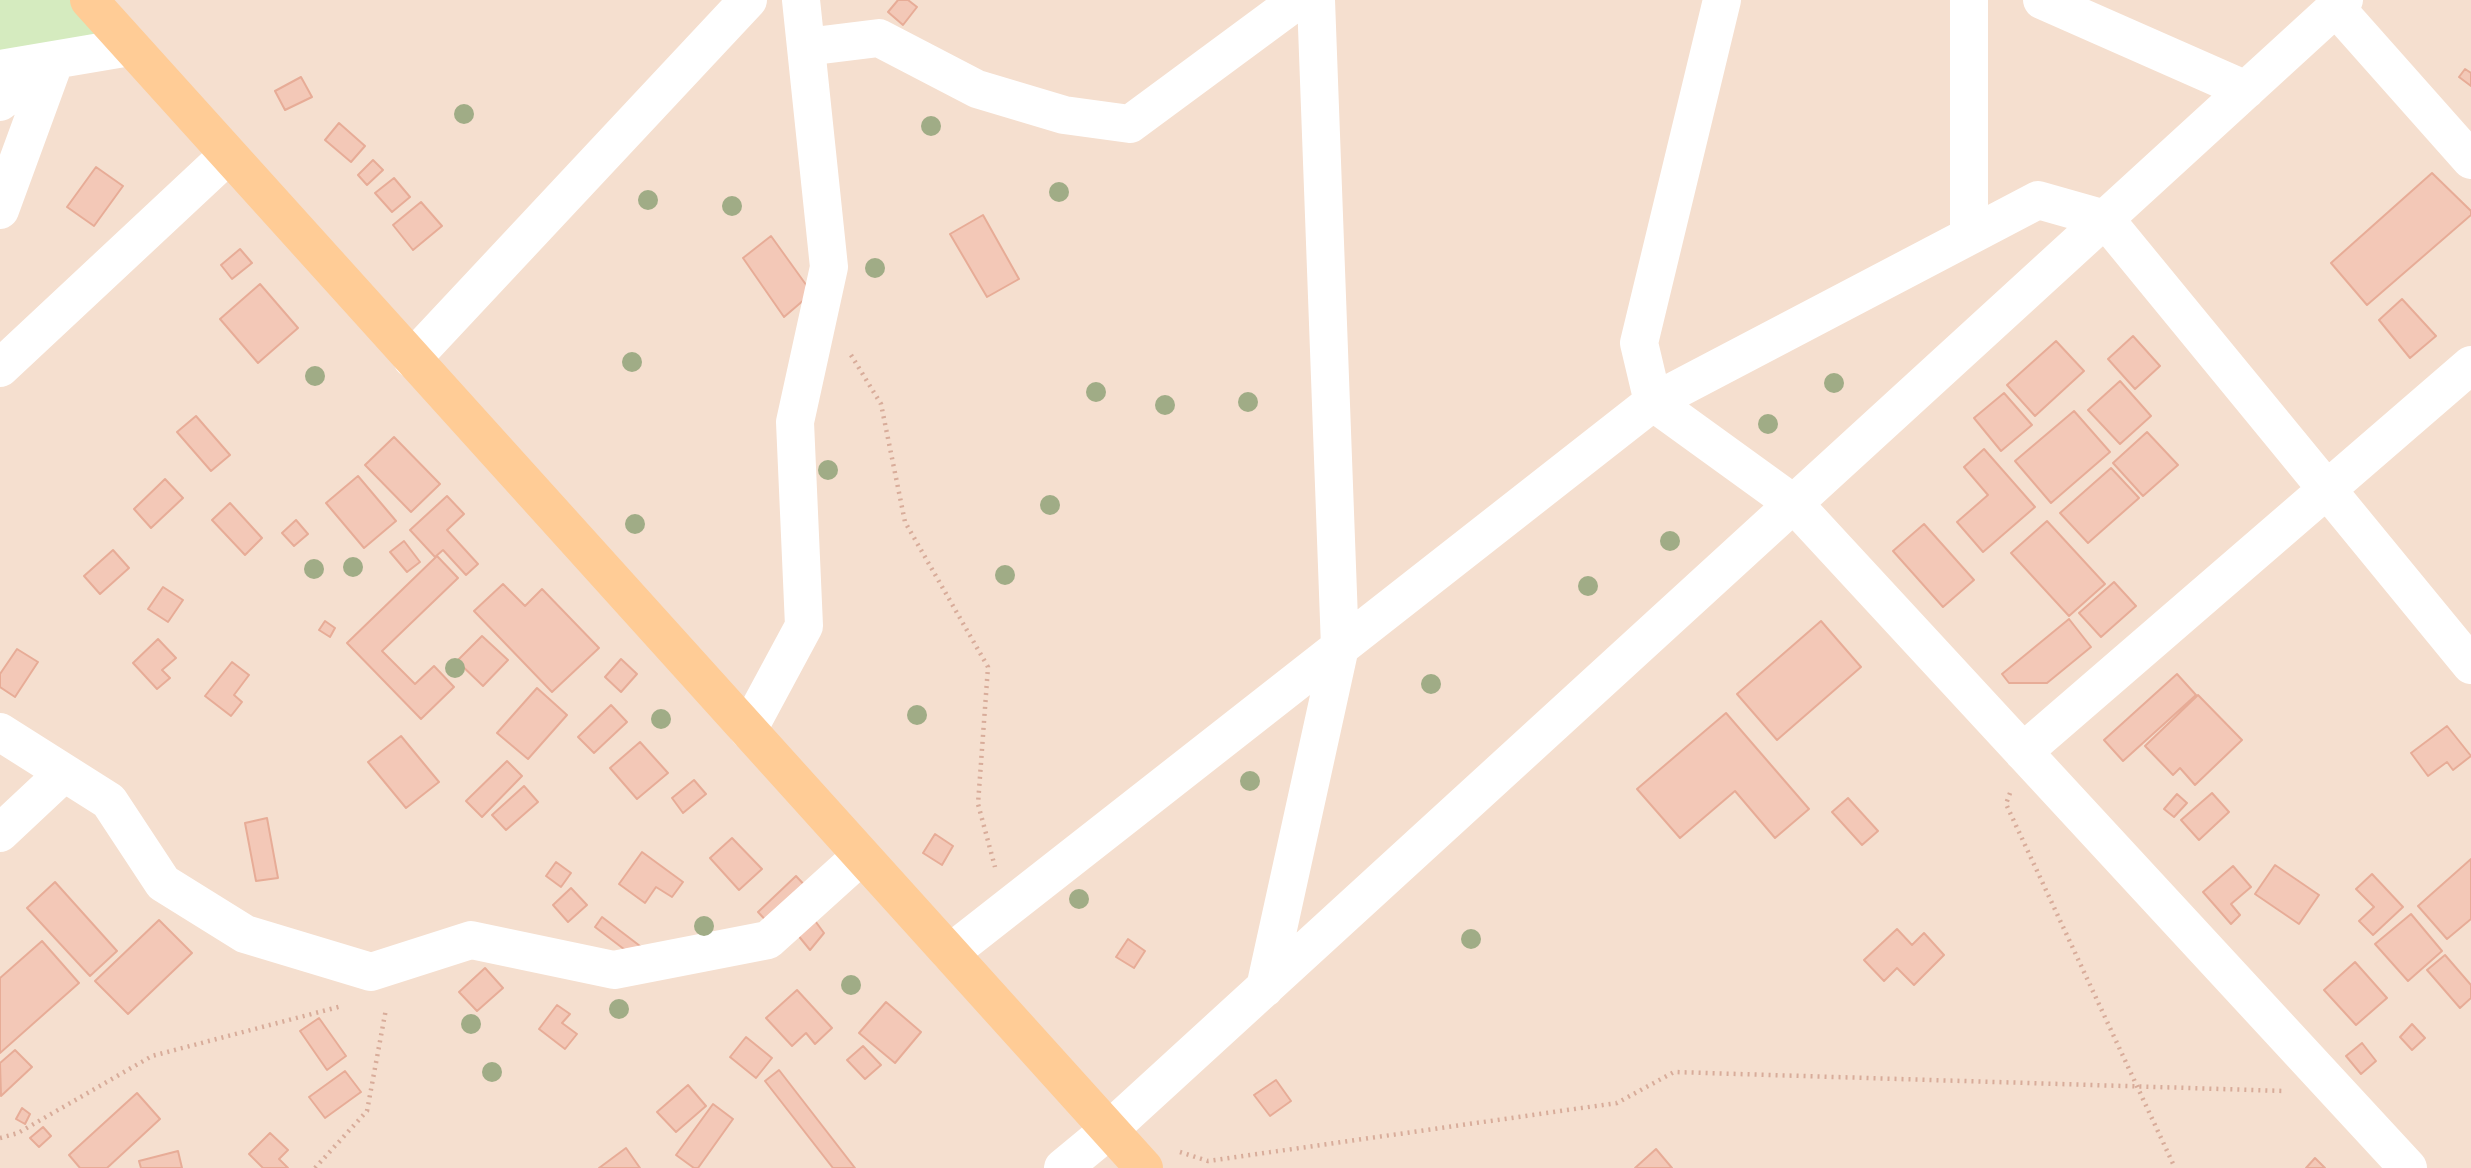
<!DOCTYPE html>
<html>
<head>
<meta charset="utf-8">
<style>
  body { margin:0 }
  canvas { display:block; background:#fdefe0 }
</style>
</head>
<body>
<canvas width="2471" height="1168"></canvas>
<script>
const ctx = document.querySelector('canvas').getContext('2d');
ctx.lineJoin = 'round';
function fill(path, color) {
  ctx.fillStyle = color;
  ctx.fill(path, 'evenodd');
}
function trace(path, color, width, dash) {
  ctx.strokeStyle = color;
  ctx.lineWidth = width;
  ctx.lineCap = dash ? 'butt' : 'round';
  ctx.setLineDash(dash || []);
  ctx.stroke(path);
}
fill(new Path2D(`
  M0,0H2471V1168H0Z`), '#f5dfcf');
fill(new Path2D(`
  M0,0H89L130,47L0,69Z`), '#d5ebbf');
const building = new Path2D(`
  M898,0H908L917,7L903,25L888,12Z
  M2465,69L2471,73V86L2459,77Z
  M301,77L312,97L285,110L275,91Z
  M339,123L365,146L351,162L325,140Z
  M373,160L383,170L367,185L358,175Z
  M96,167L123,186L94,226L67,207Z
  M2432,173L2471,211V215L2367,305L2331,263Z
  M394,178L410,197L392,212L375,193Z
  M421,202L442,226L413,250L393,225Z
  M983,215L1019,279L987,297L950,234Z
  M771,236L812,293L784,317L743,258Z
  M240,249L252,263L232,279L221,265Z
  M260,284L298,328L258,363L220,319Z
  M2402,299L2436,336L2410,358L2379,320Z
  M2133,336L2160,366L2135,389L2108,359Z
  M2056,341L2084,371L2035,416L2007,385Z
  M2120,381L2151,416L2120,444L2088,410Z
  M2004,393L2032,425L2001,451L1974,418Z
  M2074,411L2110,452L2051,503L2015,461Z
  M196,416L230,455L211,471L177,432Z
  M2147,432L2178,465L2143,496L2113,463Z
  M394,437L440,484L411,512L365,465Z
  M1984,449L2035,507L1983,552L1957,522L1988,495L1964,467Z
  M2111,468L2139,498L2088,543L2060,513Z
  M358,476L396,521L364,548L326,503Z
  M165,479L183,498L151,528L134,509Z
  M447,496L464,514L447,530L478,564L466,575L443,550L435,557L410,530Z
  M230,503L262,538L245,555L212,520Z
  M296,520L308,534L294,546L282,533Z
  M2047,521L2105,584L2069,616L2011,553Z
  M1924,524L1974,580L1943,607L1893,551Z
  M404,541L420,562L407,572L390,552Z
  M113,550L129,568L100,594L84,576Z
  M437,556L458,578L382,651L415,684L434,666L454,687L421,719L347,643Z
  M2114,582L2136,606L2101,637L2079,613Z
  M503,584L525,606L542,589L599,648L552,692L474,611Z
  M163,587L183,600L168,622L148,609Z
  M2069,619L2091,647L2047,683H2009L2002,674Z
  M325,621L335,628L330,637L319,630Z
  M1821,621L1861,667L1777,740L1737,694Z
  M482,636L508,660L483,686L457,661Z
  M158,639L176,658L162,670L170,678L157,689L133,663Z
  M17,649L38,662L15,697L0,687V674Z
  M621,659L637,674L621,692L605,677Z
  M232,662L249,675L234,695L242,702L231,716L205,696Z
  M2177,674L2196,695L2123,761L2104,740Z
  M537,688L567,715L528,759L497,733Z
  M2198,695L2242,740L2195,785L2180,768L2173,775L2145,746Z
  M611,705L627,722L594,753L578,737Z
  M1726,713L1809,809L1775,838L1735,791L1680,838L1637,789Z
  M2447,726L2471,756L2453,770L2447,762L2428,776L2411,753Z
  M401,736L439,782L406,808L368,762Z
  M640,742L668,773L637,799L610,768Z
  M507,761L522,776L482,817L466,801Z
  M694,780L706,794L683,813L672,798Z
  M524,786L538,802L506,830L492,815Z
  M2212,793L2229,812L2199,840L2181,820Z
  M2177,794L2187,803L2174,817L2164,809Z
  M1848,798L1878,831L1862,845L1832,812Z
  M267,818L278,878L256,881L245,823Z
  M935,834L953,846L942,865L923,853Z
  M732,838L762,869L739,890L710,858Z
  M642,852L683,882L672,897L656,887L645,903L619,884Z
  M2471,859V919L2447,939L2418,906Z
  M556,862L571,873L561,887L546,876Z
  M2275,865L2319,895L2299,924L2255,894Z
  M2233,866L2251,887L2231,904L2240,915L2231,924L2203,892Z
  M2372,874L2403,907L2373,935L2359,921L2374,907L2356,889Z
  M796,876L810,891L772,927L758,912Z
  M55,882L117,951L90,976L27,908Z
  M571,888L587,905L568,922L553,905Z
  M2411,914L2442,951L2408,981L2375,944Z
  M602,917L640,946L633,956L595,927Z
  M813,918L824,933L810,950L797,934Z
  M159,920L192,953L128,1014L95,981Z
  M1897,929L1912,945L1924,933L1944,955L1914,985L1897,968L1884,981L1864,960Z
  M1128,939L1145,951L1134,968L1116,957Z
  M42,941L79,983L0,1053V978Z
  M2445,955L2471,985V998L2460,1008L2427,970Z
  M2355,962L2387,998L2356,1025L2324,990Z
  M485,968L503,988L477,1011L459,992Z
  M797,990L832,1028L815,1044L806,1033L792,1046L766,1018Z
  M886,1002L921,1032L895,1063L859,1033Z
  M557,1005L570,1014L562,1023L577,1034L565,1049L539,1029Z
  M319,1018L346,1056L327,1070L300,1031Z
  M2412,1024L2425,1038L2412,1050L2400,1037Z
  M746,1037L772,1058L756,1078L730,1057Z
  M2362,1043L2376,1061L2361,1074L2346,1056Z
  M863,1046L881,1065L865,1079L847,1060Z
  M15,1050L32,1067L1,1096L0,1063Z
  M779,1070L855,1168H833L765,1081Z
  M345,1071L361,1092L325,1118L309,1097Z
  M1276,1080L1291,1101L1270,1116L1254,1095Z
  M688,1085L706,1106L676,1132L657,1112Z
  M137,1093L160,1119L107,1168H80L69,1155Z
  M713,1104L733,1119L698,1168H694L676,1155Z
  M22,1108L30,1114L25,1124L16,1119Z
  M43,1127L51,1136L39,1147L30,1138Z
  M270,1133L288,1150L279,1159L288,1168H263L249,1154Z
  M626,1148L640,1168H599Z
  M1656,1149L1672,1168H1635Z
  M178,1151L182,1168H141L139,1161Z
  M2315,1158L2325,1168H2306Z`);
fill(building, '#f3c8b7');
trace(building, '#e7ac97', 2);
trace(new Path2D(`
  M851,355L881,404L905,522L988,667L978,804L995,867
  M2010,793L2006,804L2175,1168
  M0,1138L18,1133L152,1056L342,1006
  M1180,1152L1208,1161L1617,1103L1674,1072L2285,1091
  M315,1168L367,1111L386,1009`), '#d8ac9a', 4.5, [2, 5]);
trace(new Path2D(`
  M1722,0L1639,343L1653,402L1794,504L2408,1168
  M1969,0V236
  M2042,0L2246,90
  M2336,8L2471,160
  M806,47L879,38L977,89L1064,115L1130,124L1298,0
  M0,69L130,47
  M0,102L51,63
  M0,210L55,60
  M412,359L748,0
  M0,368L228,155
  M748,730L804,626L795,422L829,267L801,0
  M0,732L109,801L163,883L245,934L371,972L471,940L614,970L768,940L861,856
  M2023,752L2471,365
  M0,833L64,773
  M950,953L1653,402L2038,200L2105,219L2471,665
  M1265,988L1340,647L1316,0
  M1063,1168L1109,1130L2344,0`), '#fff', 38);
trace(new Path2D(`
  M89,0L1144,1168`), '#ffcc96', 38);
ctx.fillStyle = '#a0ac86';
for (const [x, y] of [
  [464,114],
  [931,126],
  [1059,192],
  [648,200],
  [732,206],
  [875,268],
  [632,362],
  [315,376],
  [1834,383],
  [1096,392],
  [1248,402],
  [1165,405],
  [1768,424],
  [828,470],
  [1050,505],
  [635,524],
  [1670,541],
  [353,567],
  [314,569],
  [1005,575],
  [1588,586],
  [455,668],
  [1431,684],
  [917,715],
  [661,719],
  [1250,781],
  [1079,899],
  [704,926],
  [1471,939],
  [851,985],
  [619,1009],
  [471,1024],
  [492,1072]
]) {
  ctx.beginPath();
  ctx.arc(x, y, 10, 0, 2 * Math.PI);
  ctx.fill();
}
</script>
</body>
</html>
